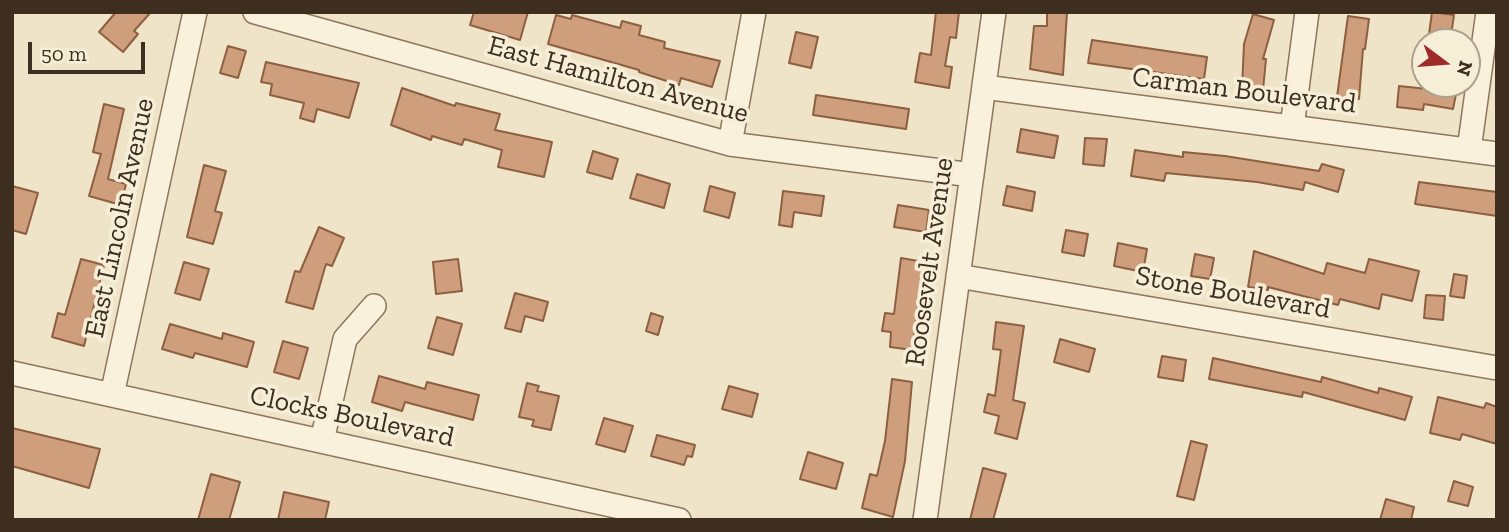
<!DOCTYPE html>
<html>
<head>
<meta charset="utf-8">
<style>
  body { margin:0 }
  #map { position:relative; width:1509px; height:532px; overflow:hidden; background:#f0e4c8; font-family:"Zilla Slab",serif }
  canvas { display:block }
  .frame { position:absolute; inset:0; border:14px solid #3d2e20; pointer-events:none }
  .north { position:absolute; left:1411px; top:28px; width:70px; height:70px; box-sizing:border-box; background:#f7eed8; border:2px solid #ada18e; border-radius:50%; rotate:106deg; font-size:19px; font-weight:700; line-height:28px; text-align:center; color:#3d2e20 }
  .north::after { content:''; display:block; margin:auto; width:24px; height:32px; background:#9e2a2b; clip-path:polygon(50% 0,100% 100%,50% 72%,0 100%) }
  .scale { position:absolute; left:28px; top:42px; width:117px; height:32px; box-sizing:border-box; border:4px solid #3d2e20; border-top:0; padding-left:9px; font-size:21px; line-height:24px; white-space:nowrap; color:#3d2e20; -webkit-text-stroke:5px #f7eed8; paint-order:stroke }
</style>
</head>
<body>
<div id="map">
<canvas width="1509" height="532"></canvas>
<div class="frame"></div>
<div class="north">N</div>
<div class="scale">50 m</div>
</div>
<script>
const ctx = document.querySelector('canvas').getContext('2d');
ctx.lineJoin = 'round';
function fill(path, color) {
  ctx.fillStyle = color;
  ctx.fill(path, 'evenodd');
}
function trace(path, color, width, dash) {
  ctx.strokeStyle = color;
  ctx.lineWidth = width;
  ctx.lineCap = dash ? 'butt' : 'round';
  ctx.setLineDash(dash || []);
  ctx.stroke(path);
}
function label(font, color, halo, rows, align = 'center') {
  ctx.font = font + ' "Zilla Slab",serif';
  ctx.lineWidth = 7;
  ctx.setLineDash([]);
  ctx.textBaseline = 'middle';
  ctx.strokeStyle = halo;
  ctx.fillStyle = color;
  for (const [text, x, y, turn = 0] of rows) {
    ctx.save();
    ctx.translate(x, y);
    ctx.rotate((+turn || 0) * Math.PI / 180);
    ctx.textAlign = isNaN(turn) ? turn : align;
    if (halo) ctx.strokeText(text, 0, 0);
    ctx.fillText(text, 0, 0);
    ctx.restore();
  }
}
const building = new Path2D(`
  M116,12H151L134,31L138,34L123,52L99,32Z
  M474,12H528L520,40L470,25Z
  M936,12H959L956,38L950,37L945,66L952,67L949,88L915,82L920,53L931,55Z
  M1047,12H1067L1063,75L1030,69L1034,26H1047Z
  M1432,12L1454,15L1450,42H1428Z
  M1253,14L1274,20L1263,59H1266L1263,90L1242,88L1244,44Z
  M556,15L571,19L572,15L620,28L622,21L641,26L639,35L665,42L664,48L720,61L712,87L681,78L679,85L639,72V70L548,44Z
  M1348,16L1369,19L1365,49H1363L1359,99L1337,97Z
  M796,32L818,37L811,68L789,63Z
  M1092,40L1207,57L1204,79L1088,63Z
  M228,46L246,51L238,78L220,73Z
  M266,62L359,83L349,118L317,109L314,122L300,118L304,103L270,95L272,84L261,82Z
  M1438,84H1458L1453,109L1424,104L1423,110L1397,107L1399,86L1437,90Z
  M402,88L455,106L456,103L500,114L495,130L552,142L544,177L498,167L502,150L464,139L462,145L432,136L431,140L391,125Z
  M816,95L909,109L906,129L813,115Z
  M104,104L124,109L108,179L126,184L121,205L89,196L101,154L93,152Z
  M1021,129L1058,136L1054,158L1017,152Z
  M1085,138L1107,139L1104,166L1083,164Z
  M1135,150L1183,157V152L1225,156L1319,171L1322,164L1344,170L1338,192L1305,182L1303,190L1257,182L1166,173L1164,181L1131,176Z
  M593,151L618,159L612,179L587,172Z
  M204,165L226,171L215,211L222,213L213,244L187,237Z
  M637,174L670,184L664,208L630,198Z
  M1419,182L1497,192V216L1415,204Z
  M12,186L38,193L26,234L12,230Z
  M710,186L735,193L729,218L704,211Z
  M1007,186L1035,192L1032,211L1003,205Z
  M783,191L824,196L821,216L794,212L792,227L779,225Z
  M898,205L929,210L926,232L894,227Z
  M319,227L344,238L332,266L326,264L313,309L286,302L295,271L300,272Z
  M1066,230L1088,234L1084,256L1062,252Z
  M1118,243L1147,249L1143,272L1114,266Z
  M1254,251L1324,274L1327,263L1365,273L1369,259L1419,271L1412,301L1382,294L1379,309L1340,299L1338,305L1268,287V290L1248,287Z
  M1195,254L1214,258L1210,279L1191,276Z
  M901,258L924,262L912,350L890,347L891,332L882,331L885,313L894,314Z
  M81,259L104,265L84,346L52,337L58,313L65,315Z
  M458,259L462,291L436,294L433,262Z
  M184,262L209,269L200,300L175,293Z
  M1454,274L1467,276L1464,298L1450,296Z
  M515,293L548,302L543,321L525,316L521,332L505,328Z
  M1426,295L1445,296L1443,320L1424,318Z
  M651,313L663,317L658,335L646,331Z
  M437,317L462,324L453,355L428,348Z
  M996,322L1024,326L1013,400L1025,403L1017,439L995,433L999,416L984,412L988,394L995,396L1001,350L993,349Z
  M170,324L222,339L223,333L254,342L247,367L195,353L193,358L162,349Z
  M1060,339L1095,349L1089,372L1054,362Z
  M283,341L308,348L299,379L274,372Z
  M1162,356L1186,360L1183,381L1158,377Z
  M1213,358L1321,382L1322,377L1378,393L1379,388L1412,397L1405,420L1303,392L1302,397L1209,379Z
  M379,376L425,389L427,382L479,395L473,420L405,402L402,411L372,402Z
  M892,379L912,382L905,461L893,517L862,508L870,474L877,476L885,441Z
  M527,383L539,386L537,391L559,396L551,430L532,426L534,420L519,417Z
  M729,386L758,394L752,417L722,409Z
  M1438,397L1484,408L1486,403L1497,407V444L1462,434L1460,440L1430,433Z
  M604,418L633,426L625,452L596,444Z
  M12,428L100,449L89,488L12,466Z
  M657,435L695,445L692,457L687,456L684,465L651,456Z
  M1191,441L1207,445L1194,500L1177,496Z
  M808,452L843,463L836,489L800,479Z
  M983,468L1006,474L993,520H970Z
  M211,474L240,482L229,520H198Z
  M1454,481L1473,487L1468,506L1448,501Z
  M284,492L329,502L325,520H278Z
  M1386,499L1414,507L1411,520H1380Z`);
fill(building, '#cf9f7d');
trace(building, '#8d5f41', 2);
const minor = new Path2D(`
  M255,12L730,144L972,175
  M984,87L1497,154
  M1292,127L1307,12
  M730,144L754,12
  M1469,150L1488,12
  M958,276L1497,368
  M12,373L679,520
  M112,395L195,12
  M322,441L345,339L374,306
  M925,520L994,12`);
trace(minor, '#8d765c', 26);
trace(minor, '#faf1dc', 23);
label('28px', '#3d2e20', '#f7eed8', [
  ["East Hamilton Avenue",618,80,15],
  ["Carman Boulevard",1244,91,7],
  ["East Lincoln Avenue",120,218,-78],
  ["Roosevelt Avenue",930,262,-82],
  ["Stone Boulevard",1233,293,10],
  ["Clocks Boulevard",352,417,12]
]);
</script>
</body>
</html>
